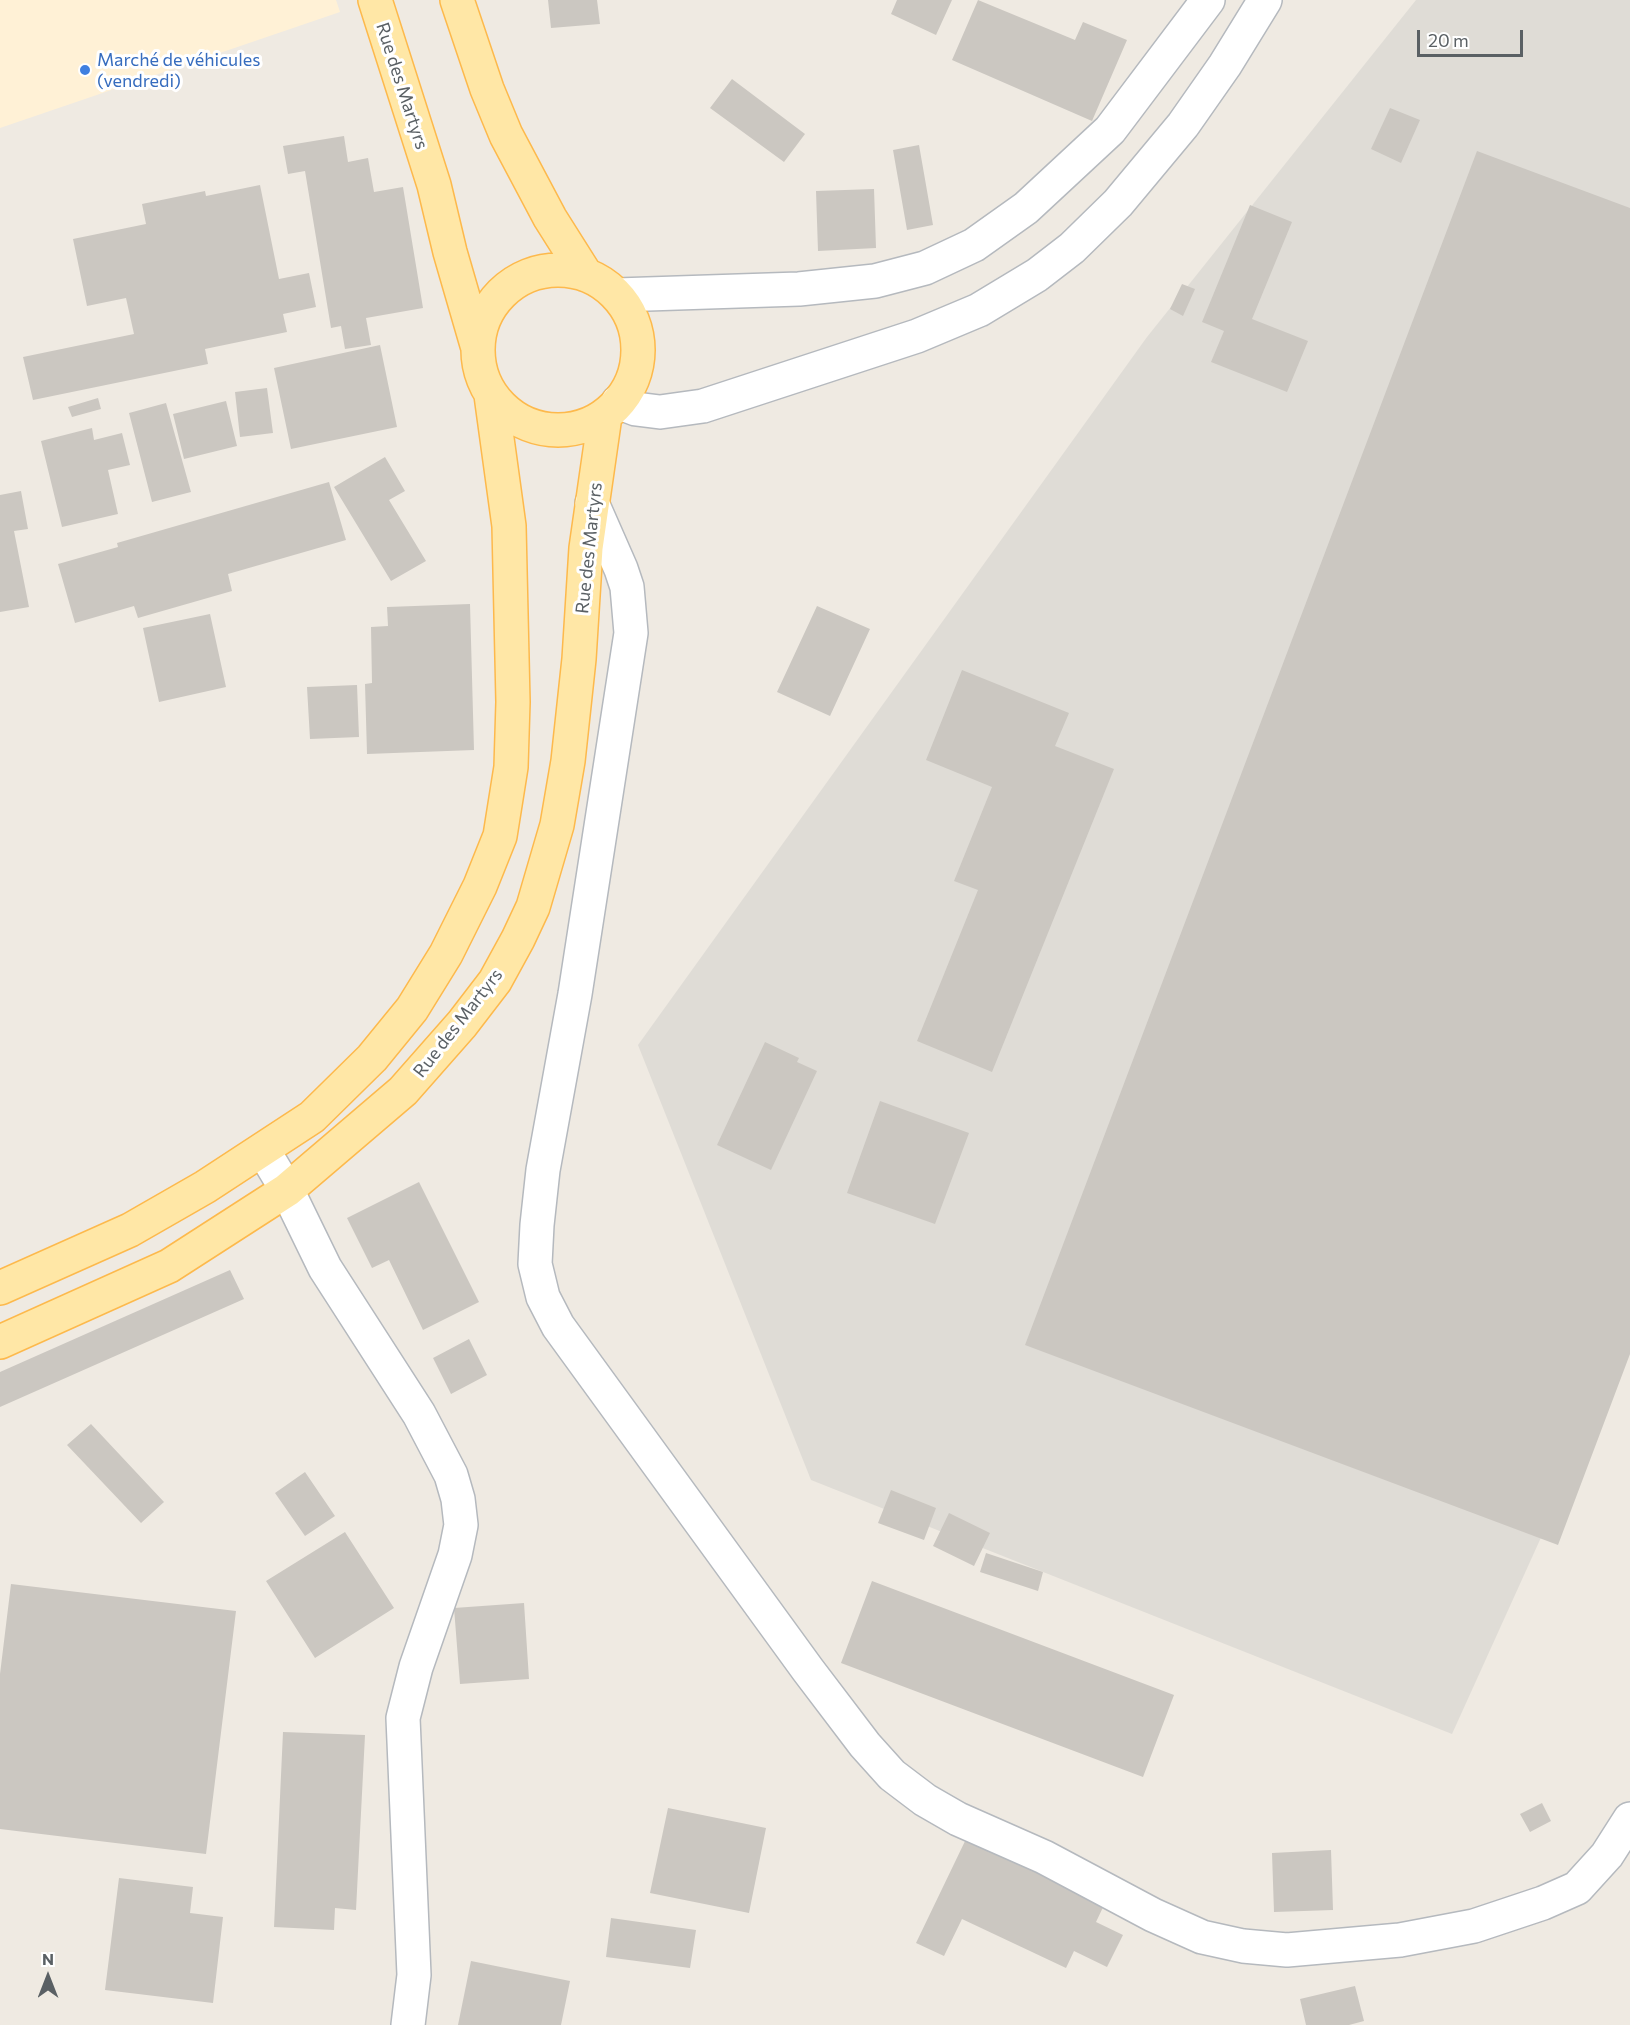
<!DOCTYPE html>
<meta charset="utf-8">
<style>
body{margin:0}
#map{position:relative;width:1630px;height:2025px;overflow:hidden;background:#efeae2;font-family:Commissioner,sans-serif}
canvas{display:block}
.north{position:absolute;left:18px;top:1947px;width:60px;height:60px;-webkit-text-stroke:4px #fff;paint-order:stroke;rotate:0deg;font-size:16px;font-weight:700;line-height:24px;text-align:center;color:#5a6064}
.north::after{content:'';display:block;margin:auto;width:21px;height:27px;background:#5a6064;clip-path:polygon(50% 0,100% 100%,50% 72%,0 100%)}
.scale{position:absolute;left:1417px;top:30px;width:106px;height:27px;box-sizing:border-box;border:3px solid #5a6064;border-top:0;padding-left:8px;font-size:18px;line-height:21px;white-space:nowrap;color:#5a6064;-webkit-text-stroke:4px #fff;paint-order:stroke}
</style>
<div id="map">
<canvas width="1630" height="2025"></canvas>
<div class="north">N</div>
<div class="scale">20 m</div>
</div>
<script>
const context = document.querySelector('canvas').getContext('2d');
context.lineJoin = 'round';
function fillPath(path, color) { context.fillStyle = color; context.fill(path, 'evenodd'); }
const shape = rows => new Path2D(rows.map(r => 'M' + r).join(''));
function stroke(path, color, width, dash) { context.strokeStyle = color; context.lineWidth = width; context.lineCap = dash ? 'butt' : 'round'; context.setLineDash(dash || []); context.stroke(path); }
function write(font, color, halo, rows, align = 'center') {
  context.font = font + ' Commissioner,sans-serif'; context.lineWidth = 6; context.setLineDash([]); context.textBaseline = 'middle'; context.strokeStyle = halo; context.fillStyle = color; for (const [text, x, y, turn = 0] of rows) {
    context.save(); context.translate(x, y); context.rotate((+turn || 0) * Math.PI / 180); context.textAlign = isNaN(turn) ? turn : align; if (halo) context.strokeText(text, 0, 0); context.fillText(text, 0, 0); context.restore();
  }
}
const commercial = shape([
 [0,0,336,0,340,12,0,128]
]);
const industrial = shape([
 [1416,0,1630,0,1630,1341,1452,1734,811,1480,638,1045,1147,337]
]);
const building = shape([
 [548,0,597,0,600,24,551,28],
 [897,0,952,0,936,35,891,14],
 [978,0,1075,40,1083,22,1127,40,1092,121,952,60],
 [732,79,805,134,784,162,710,108],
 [1390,108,1420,120,1401,163,1371,149],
 [344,136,348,162,368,158,374,192,403,187,423,308,366,318,371,345,345,349,341,326,331,328,305,171,288,174,283,146],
 [919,145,933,225,907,230,893,150],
 [1477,151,1630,208,1630,1354,1558,1545,1025,1345],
 [260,185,279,279,309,273,316,307,283,314,287,332,205,349,208,364,33,400,23,357,134,334,126,298,87,306,73,239,146,224,142,204,205,191,206,196],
 [874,189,876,248,818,251,816,191],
 [1250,205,1292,222,1252,319,1308,341,1287,392,1211,362,1224,331,1202,322],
 [1182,284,1195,289,1183,316,1170,309],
 [380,345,397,427,291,449,274,368],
 [267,388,273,433,240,437,235,392],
 [98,398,101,409,72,417,68,407],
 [226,401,237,446,184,459,173,414],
 [166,403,191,492,152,502,129,413],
 [92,428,94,440,122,433,130,465,108,470,118,514,62,527,41,441],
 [385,457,405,491,389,500,426,561,391,581,334,487],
 [329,482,346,540,228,574,232,591,138,618,134,606,75,623,58,564,118,547,117,543],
 [21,491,28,529,14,531,29,607,0,612,0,495],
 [470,604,474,750,367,754,365,684,372,683,371,627,388,626,387,607],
 [817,606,870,629,830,716,777,692],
 [210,614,226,687,159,702,143,628],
 [962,670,1069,713,1055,746,1114,769,992,1072,917,1041,978,890,954,881,992,787,926,760],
 [357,685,359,737,310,739,307,687],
 [765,1042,799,1058,797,1062,817,1071,771,1170,717,1145],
 [880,1101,969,1133,935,1224,847,1193],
 [419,1182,479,1302,423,1330,389,1260,372,1268,347,1218],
 [230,1270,244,1299,0,1407,0,1372],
 [469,1339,487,1375,451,1394,433,1358],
 [91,1424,164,1502,141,1523,67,1445],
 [305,1472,335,1516,305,1536,275,1493],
 [891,1490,936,1508,924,1540,878,1523],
 [949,1513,990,1533,974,1566,933,1546],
 [345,1532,394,1608,315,1658,266,1581],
 [986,1553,1043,1572,1038,1591,980,1572],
 [872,1581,1174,1695,1143,1777,841,1663],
 [11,1584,236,1611,206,1854,0,1829,0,1674],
 [524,1603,529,1679,460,1684,454,1608],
 [283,1732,365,1735,356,1910,335,1908,334,1930,274,1927],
 [1542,1803,1551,1821,1530,1832,1520,1814],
 [668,1808,766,1828,749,1913,650,1893],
 [967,1837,1106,1901,1096,1922,1123,1935,1107,1967,1074,1951,1066,1968,962,1919,944,1956,916,1943],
 [1331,1850,1333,1910,1274,1912,1272,1853],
 [119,1878,193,1887,190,1913,223,1917,213,2003,105,1990],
 [611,1918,696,1930,690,1968,606,1957],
 [471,1961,570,1981,561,2025,458,2025],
 [1355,1986,1364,2021,1349,2025,1306,2025,1300,1999]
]);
const minor = shape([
 [617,295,799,289,875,281,925,268,974,245,1026,208,1110,130,1208,0],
 [618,402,636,409,660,412,703,406,917,336,979,310,1037,275,1072,248,1118,203,1183,125,1225,65,1265,0],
 [592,503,621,569,627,587,631,633,575,994,543,1170,537,1225,535,1264,543,1297,558,1326,808,1670,865,1745,892,1775,925,1800,958,1819,1044,1857,1153,1915,1202,1937,1243,1946,1287,1950,1400,1940,1474,1926,1543,1903,1577,1888,1607,1855,1630,1819],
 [263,1150,287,1190,325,1268,419,1414,451,1475,458,1499,461,1525,455,1555,416,1667,403,1718,414,1975,408,2025]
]);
const major = shape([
 [375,0,434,185,450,252,477,345],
 [457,0,487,89,506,135,550,218,586,275],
 '478 350a80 80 0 1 1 160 0a80 80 0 1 1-160 0Z',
 [0,1288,130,1230,205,1187,312,1117,372,1058,412,1009,446,954,480,886,500,836,511,767,513,702,509,526,491,395],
 [0,1342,169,1266,287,1190,403,1091,462,1024,495,981,518,939,533,907,557,825,568,761,579,659,586,548,605,416]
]);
const markers = [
 [85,70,6,"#3f7fe0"]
];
const shopNames = [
 ["Marché de véhicules",97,60],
 ["(vendredi)",97,81]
];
const streetNames = [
 ["Rue des Martyrs",402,86,72],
 ["Rue des Martyrs",589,548,-84],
 ["Rue des Martyrs",458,1023,-52]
];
fillPath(commercial, '#fff1d6');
fillPath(industrial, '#dfdcd6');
fillPath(building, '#cbc7c1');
stroke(minor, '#b5b9be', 36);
stroke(major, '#fdb94c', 36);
stroke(minor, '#fff', 33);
stroke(major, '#ffe7a6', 33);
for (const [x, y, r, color] of markers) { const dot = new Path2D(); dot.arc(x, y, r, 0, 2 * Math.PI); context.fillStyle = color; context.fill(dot); stroke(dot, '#fff', 2); }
write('18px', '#366cbe', '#fff', shopNames, 'left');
write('18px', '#5a6064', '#fff', streetNames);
</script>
